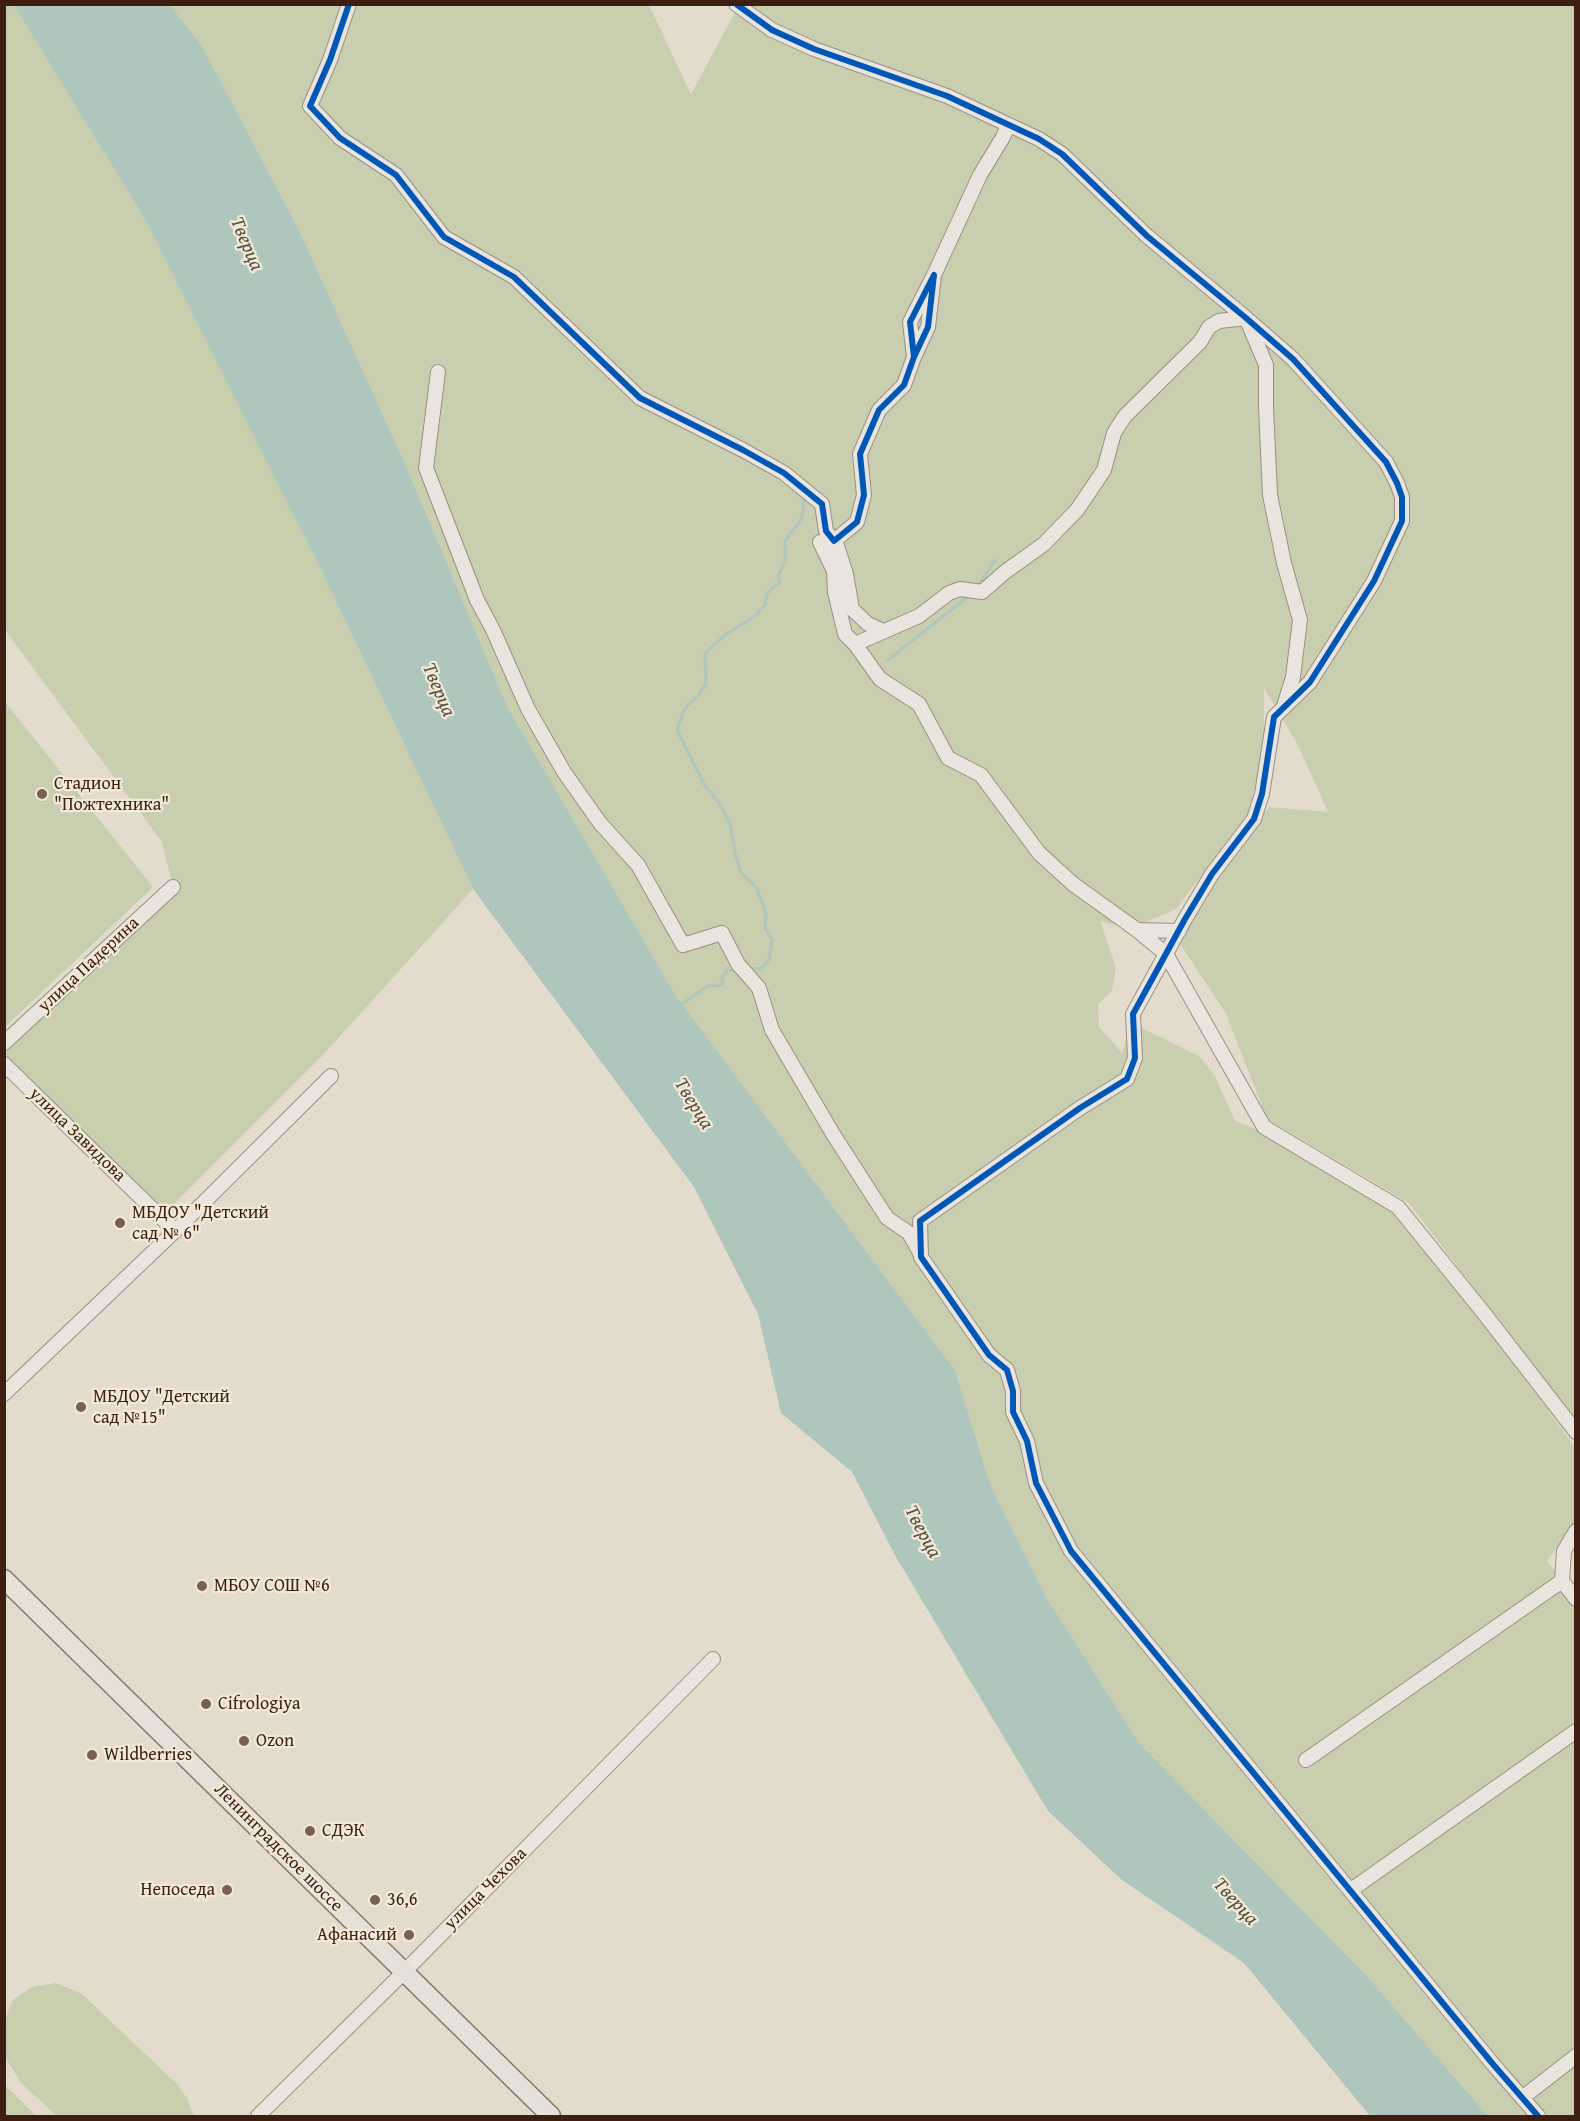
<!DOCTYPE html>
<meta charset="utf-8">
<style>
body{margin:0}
#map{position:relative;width:1580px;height:2121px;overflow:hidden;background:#e3dccd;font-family:"Gentium Book Plus",serif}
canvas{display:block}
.frame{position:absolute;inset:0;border:6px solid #3e1e10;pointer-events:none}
</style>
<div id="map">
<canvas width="1580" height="2121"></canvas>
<div class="frame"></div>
</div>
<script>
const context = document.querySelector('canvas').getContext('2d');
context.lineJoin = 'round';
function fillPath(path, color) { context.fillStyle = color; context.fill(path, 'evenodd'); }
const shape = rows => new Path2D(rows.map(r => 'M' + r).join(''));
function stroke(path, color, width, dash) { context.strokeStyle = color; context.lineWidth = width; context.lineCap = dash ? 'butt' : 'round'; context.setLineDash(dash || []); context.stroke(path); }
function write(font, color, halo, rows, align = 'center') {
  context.font = font + ' "Gentium Book Plus",serif'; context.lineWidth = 4.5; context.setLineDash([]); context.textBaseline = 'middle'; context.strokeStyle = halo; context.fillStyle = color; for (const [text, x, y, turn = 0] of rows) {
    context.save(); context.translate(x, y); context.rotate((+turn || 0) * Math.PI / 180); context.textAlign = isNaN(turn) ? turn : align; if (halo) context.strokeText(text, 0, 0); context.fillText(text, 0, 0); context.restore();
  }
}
const green = shape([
 [14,4,146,221,326,580,473,889,324,1054,161,1217,5,1064,5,1043,173,887,162,842,5,630,4,5],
 [170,5,649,5,691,94,739,5,1575,5,1575,1421,1409,1203,1267,1119,1226,1014,1177,939,1189,919,1269,807,1328,812,1298,745,1264,688,1264,752,1247,817,1176,909,1130,929,1100,921,1116,967,1112,991,1098,1004,1099,1027,1122,1053,1132,1023,1199,1056,1215,1076,1235,1121,1264,1132,1392,1211,1423,1250,1478,1315,1575,1447,1575,1525,1547,1561,1576,1600,1575,2116,1488,2116,1366,1975,1140,1744,1048,1600,990,1484,955,1370,676,996,507,706,406,466,300,232,202,46],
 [5,702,153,887,5,1027],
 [56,1983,82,1994,177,2084,187,2098,194,2116,57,2116,21,2083,5,2057,5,2019,13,2000,32,1987],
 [5,2085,36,2116,5,2116]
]);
const water = shape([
 [14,5,170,5,202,46,300,232,406,466,507,706,676,996,955,1370,990,1484,1048,1600,1140,1744,1366,1975,1488,2116,1370,2116,1244,1963,1122,1880,1048,1811,896,1557,852,1472,781,1413,758,1314,694,1187,473,889,326,580,146,221]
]);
const stream = shape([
 [978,586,995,560],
 [888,660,970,595],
 [750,969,761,968,769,960,772,940,765,928,766,913,756,887,741,873,735,853,730,823,719,803,704,784,677,730,685,708,697,697,706,684,705,656,708,650,728,633,755,616,765,605,767,595,773,587,780,583,778,576,785,561,785,541,802,518,804,501],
 [679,1006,708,986,717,986,723,983,722,977,728,970,737,971]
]);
const minor = shape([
 [349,4,330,60,310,106,340,138,396,175,444,237,514,277,640,398,743,450,784,473,822,504,826,531,834,541,857,522,864,495,860,454,879,410,904,385,914,357,910,322,934,275,928,327,914,357],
 [736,4,772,30,814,49,947,96,1039,139,1062,154,1147,236,1246,318,1293,359,1386,462,1397,483,1402,497,1402,521,1374,581,1310,682,1274,717,1262,794,1254,819,1212,874,1185,919,1133,1014,1135,1058,1127,1079,1080,1108,920,1221,921,1257,989,1355,1007,1370,1013,1391,1013,1412,1027,1441,1036,1483,1071,1551,1492,2063,1538,2116],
 [934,275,980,175,1003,137,1008,126],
 [438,372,426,468,477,600,493,630,528,709,564,772,600,823,638,865,683,945,722,933,738,964,759,988,772,1030,833,1134,887,1218,909,1233,920,1253],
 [883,631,868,624,852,609,846,574,836,543,834,541,820,542,834,571,835,592,845,634,855,644,919,616,949,593,960,589,982,592,1005,572,1044,544,1077,510,1104,470,1114,433,1125,416,1200,342,1209,327,1219,321,1246,318,1266,365,1266,408,1270,495,1284,563,1300,620,1293,677,1285,703],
 [855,644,880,679,919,704,948,758,981,775,1039,853,1073,884,1137,930,1166,954,1264,1127,1398,1207,1483,1312,1576,1432],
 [1137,930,1179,931],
 [4,1043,173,887],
 [4,1064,175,1231],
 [4,1394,175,1231,331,1076],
 [1562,1581,1576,1599],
 [1306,1760,1562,1581,1564,1551,1576,1531],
 [1351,1890,1576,1731],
 [1522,2098,1576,2056],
 [258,2116,404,1972,713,1659]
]);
const major = shape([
 [4,1579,551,2116]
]);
const cycleway = shape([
 [349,4,330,60,310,106,340,138,396,175,444,237,514,277,640,398,743,450,784,473,822,504,826,531,834,541,857,522,864,495,860,454,879,410,904,385,914,357,910,322,934,275,928,327,914,357],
 [736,4,772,30,814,49,947,96,1039,139,1062,154,1147,236,1246,318,1293,359,1386,462,1397,483,1402,497,1402,521,1374,581,1310,682,1274,717,1262,794,1254,819,1212,874,1185,919,1133,1014,1135,1058,1127,1079,1080,1108,920,1221,921,1257,989,1355,1007,1370,1013,1391,1013,1412,1027,1441,1036,1483,1071,1551,1492,2063,1538,2116]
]);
const markers = [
 [42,794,6,"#786052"],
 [120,1223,6,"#786052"],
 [81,1407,6,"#786052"],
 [202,1586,6,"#786052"],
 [206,1704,6,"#786052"],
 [244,1741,6,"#786052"],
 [92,1755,6,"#786052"],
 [310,1831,6,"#786052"],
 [227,1890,6,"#786052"],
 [375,1900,6,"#786052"],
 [409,1935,6,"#786052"]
];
const poiNames = [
 ["Стадион",54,784],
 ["\"Пожтехника\"",54,805],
 ["МБДОУ \"Детский",132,1213],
 ["сад № 6\"",132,1234],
 ["МБДОУ \"Детский",93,1397],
 ["сад №15\"",93,1418],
 ["МБОУ СОШ №6",214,1586],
 ["Cifrologiya",218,1704],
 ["Ozon",256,1741],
 ["Wildberries",104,1755],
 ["СДЭК",322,1831],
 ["Непоседа",215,1890,"right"],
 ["36,6",387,1900],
 ["Афанасий",397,1935,"right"]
];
const streetNames = [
 ["улица Падерина",89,965,-43],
 ["улица Завидова",77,1135,44],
 ["Ленинградское шоссе",278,1848,45],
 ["улица Чехова",486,1889,-45]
];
const waterNames = [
 ["Тверца",246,244,67],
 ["Тверца",438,690,67],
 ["Тверца",693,1104,58],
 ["Тверца",922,1532,62],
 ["Тверца",1235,1902,48]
];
fillPath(green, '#c9ceaf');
fillPath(water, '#aec6bc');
stroke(stream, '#aec6bc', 3);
stroke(minor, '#989086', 16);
stroke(major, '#80776d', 21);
stroke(minor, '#e9e5de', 14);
stroke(major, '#e5e1d9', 18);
stroke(cycleway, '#0057b8', 6);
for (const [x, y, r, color] of markers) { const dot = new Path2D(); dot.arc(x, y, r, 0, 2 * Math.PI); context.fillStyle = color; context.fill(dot); stroke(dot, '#f2ead9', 2); }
write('18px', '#3e1e10', '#f2ead9', poiNames, 'left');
write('18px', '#3e1e10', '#f2ead9', streetNames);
write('italic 20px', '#594e42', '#f2ead9', waterNames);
</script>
